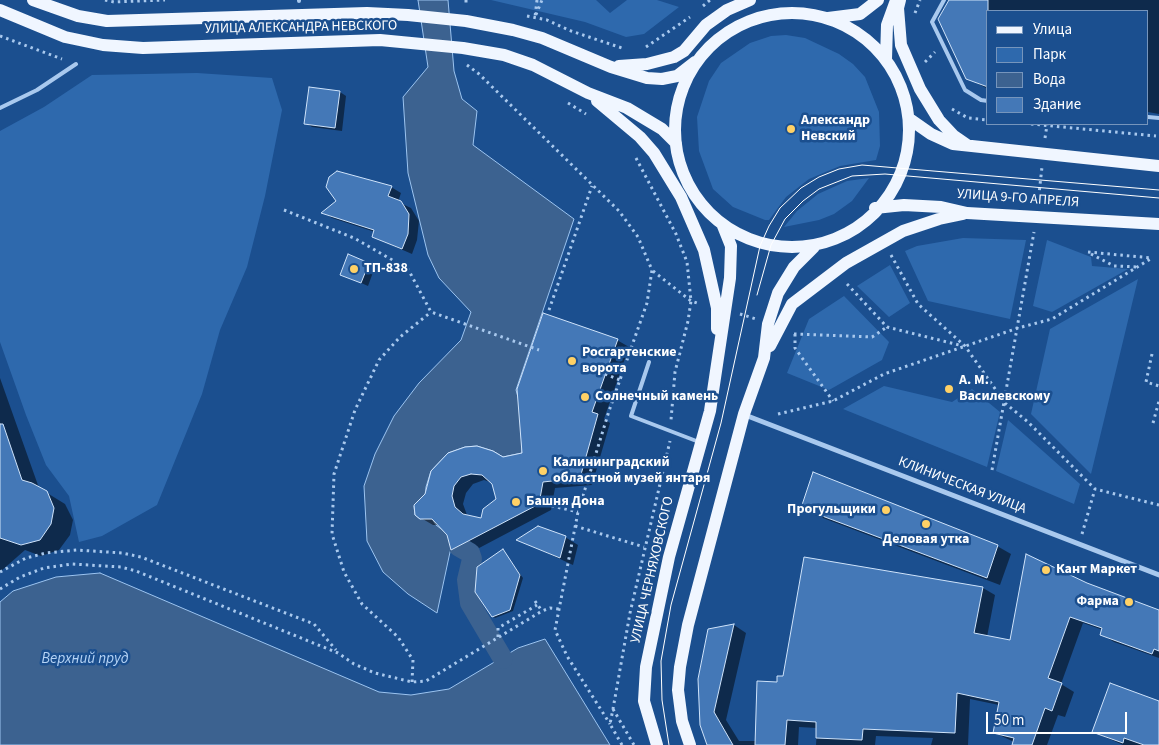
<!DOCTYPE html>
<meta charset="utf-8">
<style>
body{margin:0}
#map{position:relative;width:1159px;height:745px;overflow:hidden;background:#1b4f8f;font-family:"Source Sans 3",sans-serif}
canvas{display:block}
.legend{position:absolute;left:986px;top:10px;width:162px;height:115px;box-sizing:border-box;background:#1b4f8f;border:1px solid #7695bc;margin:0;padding:6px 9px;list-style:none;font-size:15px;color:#fff}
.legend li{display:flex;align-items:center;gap:10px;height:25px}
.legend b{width:25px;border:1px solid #7695bc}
.scale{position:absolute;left:986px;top:712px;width:141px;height:22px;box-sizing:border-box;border:2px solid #fff;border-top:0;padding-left:6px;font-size:15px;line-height:18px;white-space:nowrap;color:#fff;-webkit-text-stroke:4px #1b4f8f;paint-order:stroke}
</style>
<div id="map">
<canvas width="1159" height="745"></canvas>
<ul class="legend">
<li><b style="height:6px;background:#f0f6ff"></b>Улица</li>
<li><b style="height:14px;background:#2e69ad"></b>Парк</li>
<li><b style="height:14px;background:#3c6290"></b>Вода</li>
<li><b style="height:14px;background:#4478b7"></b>Здание</li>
</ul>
<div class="scale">50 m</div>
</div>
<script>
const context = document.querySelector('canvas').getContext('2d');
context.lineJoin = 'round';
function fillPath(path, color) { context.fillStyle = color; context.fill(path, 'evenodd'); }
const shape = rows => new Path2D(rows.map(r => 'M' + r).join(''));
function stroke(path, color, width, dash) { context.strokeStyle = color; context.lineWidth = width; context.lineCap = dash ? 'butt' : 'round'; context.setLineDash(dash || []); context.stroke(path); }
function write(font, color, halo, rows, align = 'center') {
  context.font = font + ' "Source Sans 3",sans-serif'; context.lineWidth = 5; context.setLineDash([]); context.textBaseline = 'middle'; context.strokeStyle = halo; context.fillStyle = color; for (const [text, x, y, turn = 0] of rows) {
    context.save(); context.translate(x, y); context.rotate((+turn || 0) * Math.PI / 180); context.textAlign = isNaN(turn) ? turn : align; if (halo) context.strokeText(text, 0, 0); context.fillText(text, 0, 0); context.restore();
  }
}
const green = shape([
 [491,0,596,0,610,13,627,0,657,0,679,7,644,34,626,37,585,22],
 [786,35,805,38,839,54,853,64,865,77,879,112,880,146,876,160,840,166,809,179,786,197,769,220,765,220,733,207,713,189,699,151,697,117,709,81,721,63,750,43,771,36],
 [197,73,272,78,282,110,265,196,247,267,220,330,202,394,157,505,102,536,79,542,69,496,46,465,26,415,0,342,0,131,44,107,92,75],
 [869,178,852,201,834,214,819,220,784,227,797,211,818,194,847,181],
 [963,238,1026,240,1010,319,928,301,905,251,917,246],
 [1047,240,1091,257,1092,266,1128,269,1052,312,1033,306],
 [890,265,910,303,889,317,857,286],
 [1138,279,1091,474,1031,414,1050,329],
 [844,296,889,342,882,360,829,390,787,373,809,319],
 [884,386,952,402,972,389,1000,412,987,467,843,409],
 [1008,420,1080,484,1074,504,996,471]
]);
const water = shape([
 [418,0,448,0,454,71,462,99,477,111,473,145,574,219,516,390,520,404,522,453,503,457,493,451,477,446,465,447,448,453,431,471,426,487,425,500,414,506,415,515,420,519,430,516,436,525,453,538,437,613,408,594,383,572,367,541,364,486,375,454,394,416,419,383,461,340,471,312,439,278,428,255,408,173,403,97,428,67,418,0],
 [100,573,379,692,411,695,449,689,518,648,545,639,610,745,0,745,0,602,13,591,56,577,100,573]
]);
const shadow = shape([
 [950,0,1159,0,1159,114,1148,112,1148,11,988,11,988,89,967,78],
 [340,92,346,96,342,131,312,127,306,123],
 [391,187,401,193,398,202,411,208,419,221,417,240,412,254,373,237,375,232,332,218,323,212],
 [348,256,375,267,368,286,341,274],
 [617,340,629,347,604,419,610,423,592,485,555,488,551,510,464,556,452,549,448,535,440,525,433,525,421,518,432,472,524,454],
 [484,480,493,483,497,499,482,519,467,515,463,504,466,493,473,484],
 [0,378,39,488,65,504,73,520,70,535,59,550,41,556,25,550,0,572],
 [802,507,997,546,1011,554,1000,585,815,515],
 [565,537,578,545,573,565,519,540],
 [503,551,523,578,513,611,495,618,492,616],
 [1086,584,1159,611,1159,658,1114,642,1101,634,1103,630,1083,623,1061,684,1074,692,1065,717,1058,715,1047,745,1013,745,1014,742,995,733,999,705,970,699,968,745,931,745,933,738,876,736,875,745,816,745,817,728,799,727,798,745,708,745,709,630,734,625,746,633,726,720,739,741,756,741,778,684,784,677,983,588,995,595,987,637,1011,642],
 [1159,702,1159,745,1123,745,1094,732]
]);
const canal = shape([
 [458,546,470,553,472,559,467,580,470,603,503,659]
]);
const building = shape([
 [949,0,988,0,988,87,966,79,938,19,949,0],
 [309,87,340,91,335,128,304,124,309,87],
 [337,171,392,186,388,196,401,201,409,214,408,234,402,249,372,237,374,230,321,213,336,201,326,187,329,177,337,171],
 [348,254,369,263,361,283,340,275,348,254],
 [543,313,618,339,592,412,598,414,580,478,543,482,539,504,451,550,447,535,432,519,420,519,415,515,414,505,425,494,431,471,448,453,465,447,477,446,493,451,503,457,522,453,517,389,543,313],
 [471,474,482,475,492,484,496,499,483,509,481,518,463,514,455,507,452,496,454,486,461,477,471,474],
 [0,424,3,424,22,480,32,483,47,491,54,508,51,524,40,540,21,545,0,538,0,424],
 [813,472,998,545,987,578,801,508,813,472],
 [538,526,566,536,560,558,516,540,538,526],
 [503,549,520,575,510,610,492,617,475,592,477,567,503,549],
 [1026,554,1087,583,1159,610,1159,651,1154,649,1152,654,1100,635,1102,628,1070,617,1048,678,1062,683,1052,711,1045,708,1032,745,1012,745,1014,738,993,733,999,702,957,693,955,733,863,729,862,740,816,738,816,722,787,720,785,745,755,745,757,681,777,682,777,676,783,676,804,557,983,587,974,633,1010,640,1026,554],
 [734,624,714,712,733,745,707,745,700,725,698,679,708,629,734,624],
 [1110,683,1159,701,1159,745,1144,745,1124,738,1123,743,1092,732,1110,683]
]);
const path = shape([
 [105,0,114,2,165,0],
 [466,0,466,5],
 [537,0,535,17,542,0],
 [703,6,710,0],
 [915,13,920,0],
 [527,16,547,20,571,31,625,49],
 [0,36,62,59],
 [646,47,690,17],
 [925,62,935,52],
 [467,65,479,74,619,211,638,237,652,270,647,303,609,411,578,512,555,630,567,656,610,724],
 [568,103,586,114],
 [952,109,968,118,988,120],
 [1031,124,1156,136],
 [1045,138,1047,125],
 [636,158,676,234,687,262,691,301,688,321,675,372,671,420],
 [1038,203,1042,167],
 [284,210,354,238,408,269,431,312,539,350],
 [1088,252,1152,258],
 [1091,254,1114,266,1139,267],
 [891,255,918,304,965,346,1005,403,1028,422,1095,489,1159,505],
 [653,271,691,301,700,304],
 [847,284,887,327,963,346],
 [549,310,592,186],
 [740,314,756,319],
 [794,334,872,337,887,327],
 [795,334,795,348,833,401],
 [1152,354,1146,382,1159,386],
 [605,374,620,380],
 [778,414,833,401,884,374,1018,328,1052,319,1152,258],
 [1153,423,1159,401],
 [992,470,1034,232],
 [539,503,578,512],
 [575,526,644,547],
 [1082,534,1095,489],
 [0,572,26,558,46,553,77,550,122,553,141,557,314,624,336,650],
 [0,589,20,577,44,568,72,564,121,567,136,571,338,653,354,664,375,673,412,682,426,681,542,611,550,608,559,609],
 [535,601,542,611],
 [498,637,498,628,537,605],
 [412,682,413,660,398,637,362,604,344,572,332,534,334,474,355,410,379,360,400,337,431,312],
 [613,709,634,745],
 [622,745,610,724,613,709,630,613,670,441]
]);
const lane = shape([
 [299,0,299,1],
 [944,0,932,22,965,90,981,100,988,101],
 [0,108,37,90,76,64],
 [1148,117,1159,118],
 [649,362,631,416,699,442]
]);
const street = shape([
 [745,415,1159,575]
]);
const primary = shape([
 [33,0,78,16,107,21,367,13,408,15,466,21,513,30,542,38,611,67,647,78,662,79,677,76,695,62],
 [900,0,898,8,901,45,920,89,939,120,954,136,967,145],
 [0,10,65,37,103,45,143,48,380,40,463,48,504,55,533,65,588,93,627,108,662,129,676,143],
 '675 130a117 117 0 1 1 234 0a117 117 0 1 1-234 0Z',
 [828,18,860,14,878,0],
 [886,59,887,25,895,3],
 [619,66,647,64,674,57,684,51,706,25,727,10,750,0],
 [597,101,640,137,654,153,681,197,704,250,717,308,717,329],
 [911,120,931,134,953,144,1159,166],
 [875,208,904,205,941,207,967,213,1159,224],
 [770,346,792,304,846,263,903,231,939,219,963,214],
 [657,745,644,701,646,667,669,557,710,411,730,278,731,246,723,226],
 [690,745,682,721,678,690,680,667,688,625,744,414,764,358,768,324,778,293,794,267,814,247]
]);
const tram = shape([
 [757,295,771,245,785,219,803,201,819,189,852,176,885,174,1159,198],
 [669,745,662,700,661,661,671,605,721,423,760,246,769,226,780,208,801,188,819,177,839,169,862,165,1159,190]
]);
const markers = [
 [791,129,5,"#ffd166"],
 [354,269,5,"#ffd166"],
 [572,361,5,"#ffd166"],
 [949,389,5,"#ffd166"],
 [585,397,5,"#ffd166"],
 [543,471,5,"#ffd166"],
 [516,502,5,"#ffd166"],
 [886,510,5,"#ffd166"],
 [926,524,5,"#ffd166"],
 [1046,570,5,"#ffd166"],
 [1129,602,5,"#ffd166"]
];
const streetNames = [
 ["УЛИЦА АЛЕКСАНДРА НЕВСКОГО",301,28,-1],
 ["УЛИЦА 9-ГО АПРЕЛЯ",1018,199,4],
 ["КЛИНИЧЕСКАЯ УЛИЦА",962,486,21],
 ["УЛИЦА ЧЕРНЯХОВСКОГО",653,570,-77]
];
const poiNames = [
 ["Александр",801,121],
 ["Невский",801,137],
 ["ТП-838",364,269],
 ["Росгартенские",582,353],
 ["ворота",582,369],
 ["А. М.",959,381],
 ["Василевскому",959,397],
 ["Солнечный камень",595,397],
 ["Калининградский",553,463],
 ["областной музей янтаря",553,479],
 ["Башня Дона",526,502],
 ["Прогульщики",876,510,"right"],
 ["Деловая утка",926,540,"center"],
 ["Кант Маркет",1056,570],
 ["Фарма",1119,602,"right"]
];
const waterNames = [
 ["Верхний пруд",85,660]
];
fillPath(green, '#2e69ad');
fillPath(water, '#3c6290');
stroke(water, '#9cc4f0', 1);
fillPath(shadow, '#0007');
stroke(canal, '#3c6290', 20);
fillPath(building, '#4478b7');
stroke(building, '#cfe3fa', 1);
stroke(path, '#a9c9ee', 3, [2.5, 4]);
stroke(lane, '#a9c9ee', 4);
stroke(street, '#a9c9ee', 5);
stroke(primary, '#f0f6ff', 12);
stroke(tram, '#fff', 1);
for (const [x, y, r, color] of markers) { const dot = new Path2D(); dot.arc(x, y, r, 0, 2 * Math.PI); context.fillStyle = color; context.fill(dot); stroke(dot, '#1b4f8f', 2); }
write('14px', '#fff', '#1b4f8f', streetNames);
write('bold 14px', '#fff', '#1b4f8f', poiNames, 'left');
write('italic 15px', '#b5d3f5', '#1b4f8f', waterNames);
</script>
